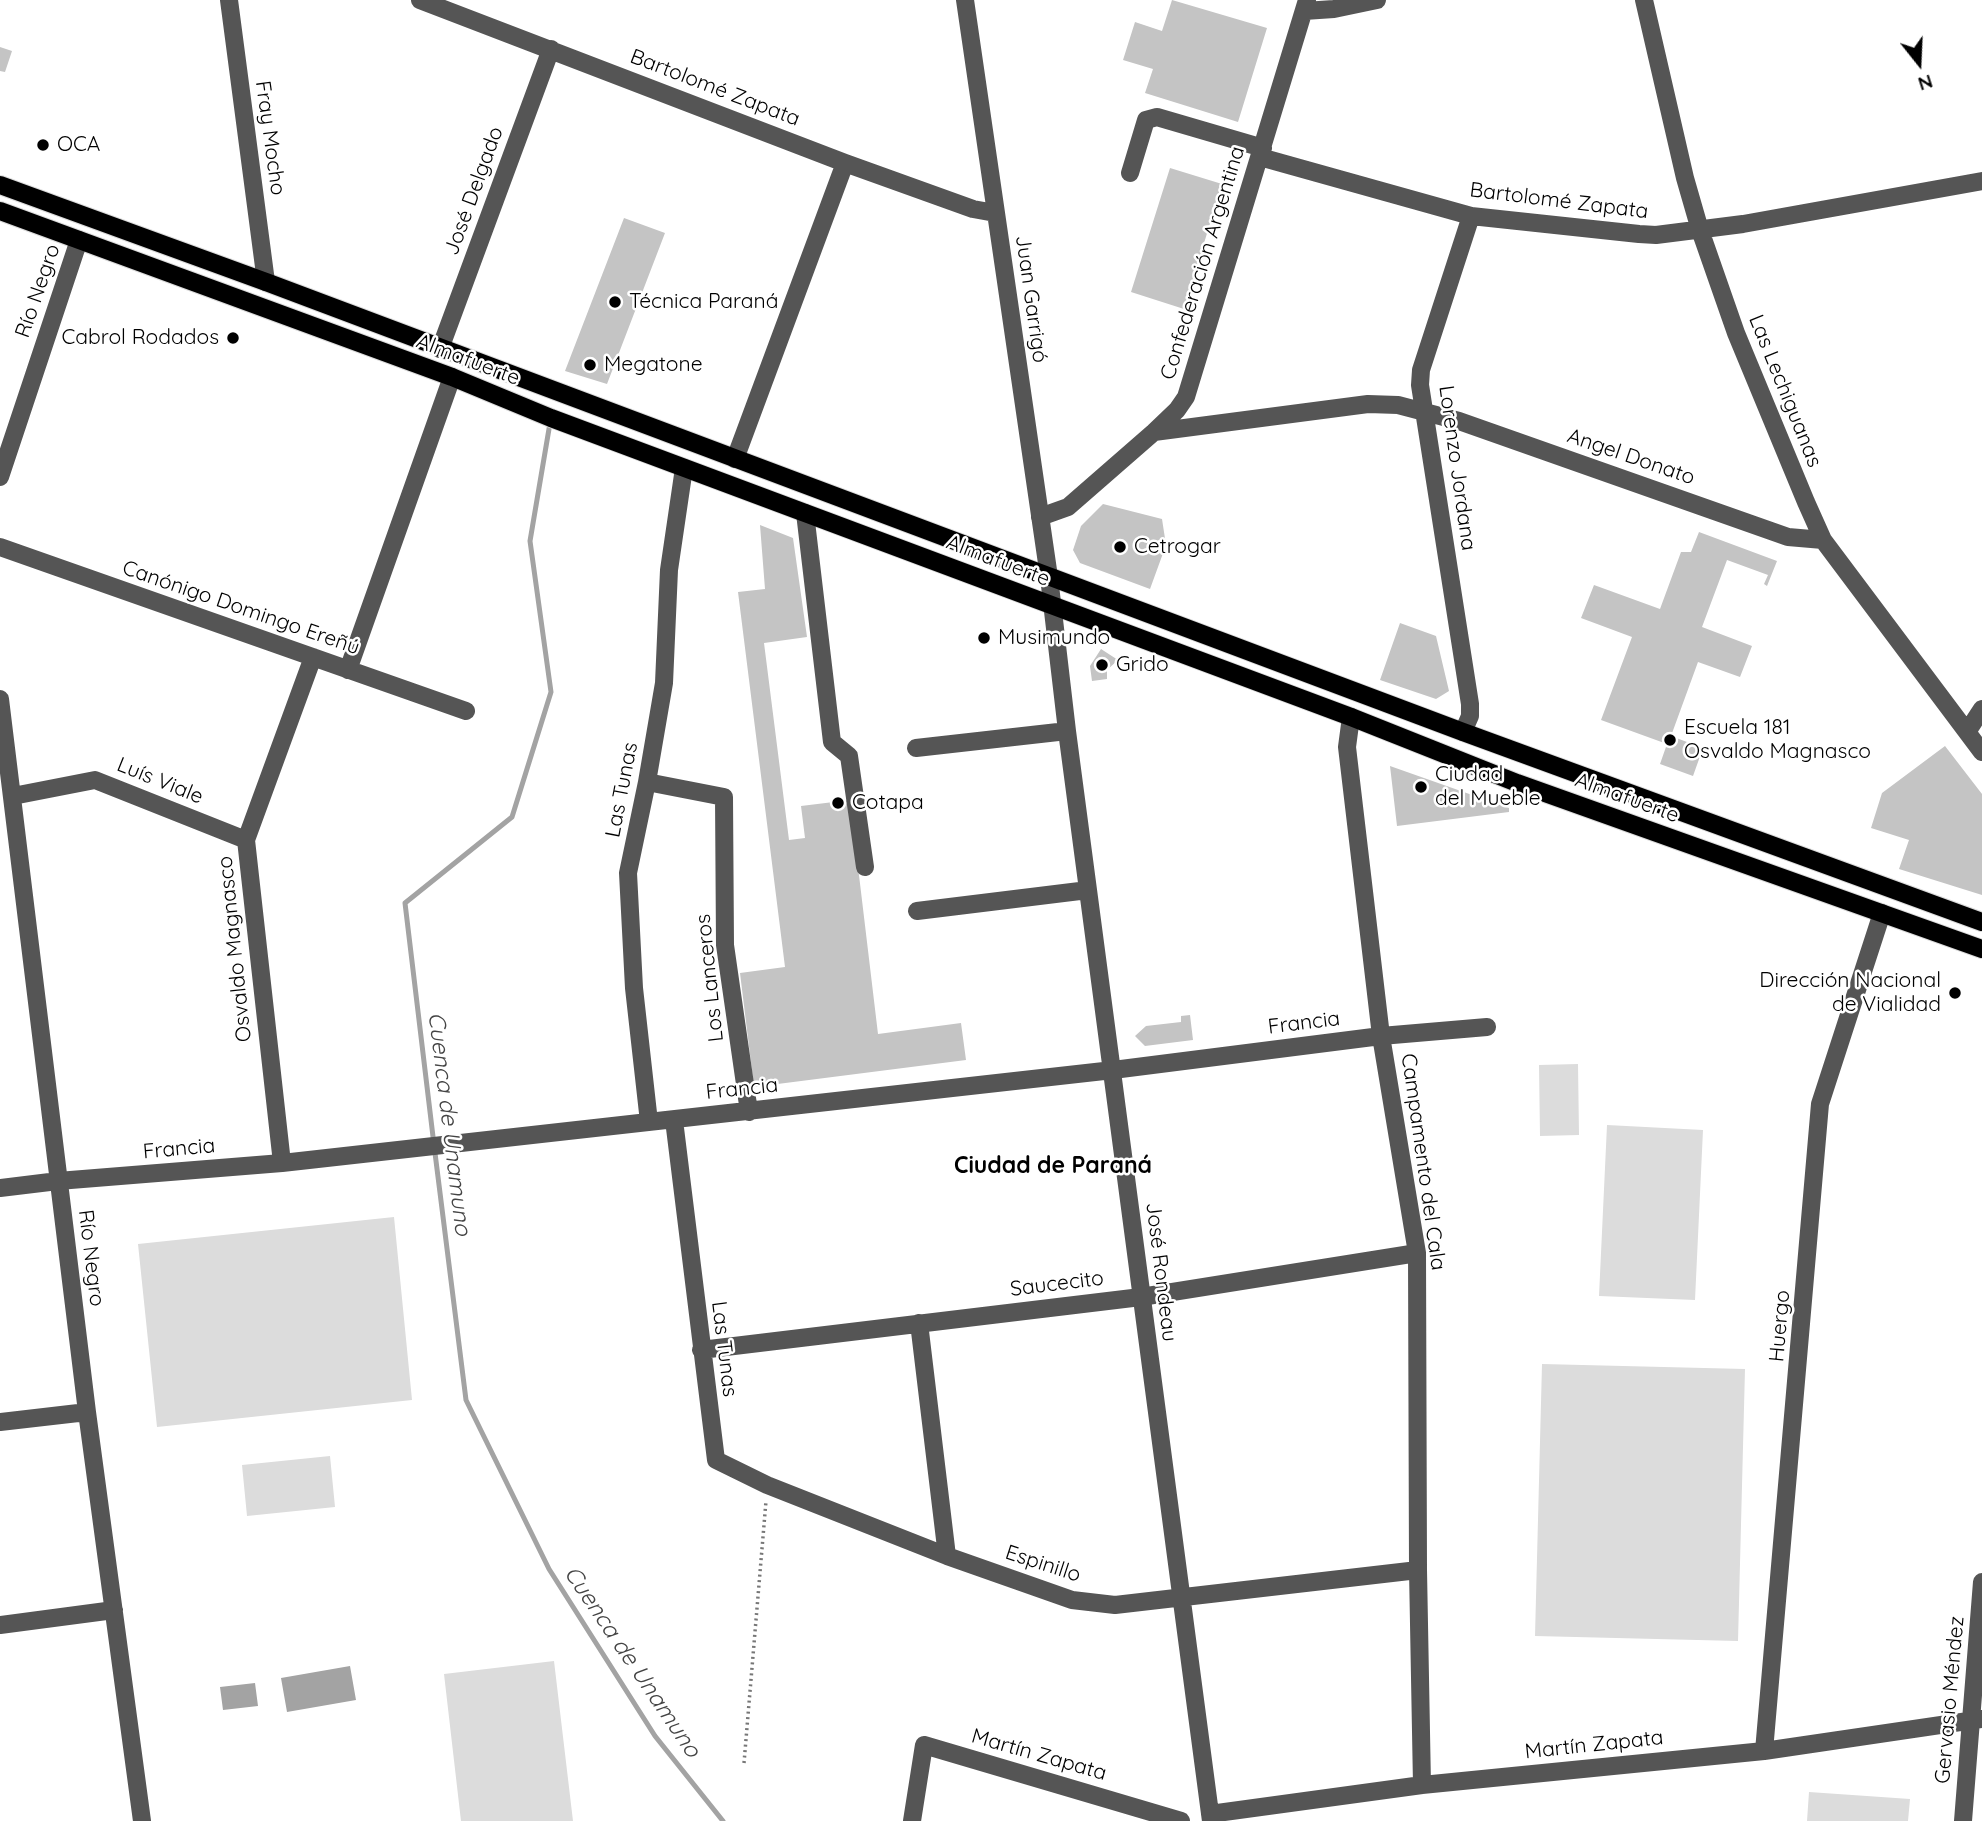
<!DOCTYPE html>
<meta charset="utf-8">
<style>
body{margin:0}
#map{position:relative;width:1982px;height:1821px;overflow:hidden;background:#fff;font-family:Quicksand,sans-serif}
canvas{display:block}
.north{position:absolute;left:1884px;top:28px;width:70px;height:70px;-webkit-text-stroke:5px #fff;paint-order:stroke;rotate:162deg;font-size:19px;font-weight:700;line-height:28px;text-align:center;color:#000}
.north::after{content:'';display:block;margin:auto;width:24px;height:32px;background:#000;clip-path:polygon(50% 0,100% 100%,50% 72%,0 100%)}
</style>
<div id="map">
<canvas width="1982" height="1821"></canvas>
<div class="north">N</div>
</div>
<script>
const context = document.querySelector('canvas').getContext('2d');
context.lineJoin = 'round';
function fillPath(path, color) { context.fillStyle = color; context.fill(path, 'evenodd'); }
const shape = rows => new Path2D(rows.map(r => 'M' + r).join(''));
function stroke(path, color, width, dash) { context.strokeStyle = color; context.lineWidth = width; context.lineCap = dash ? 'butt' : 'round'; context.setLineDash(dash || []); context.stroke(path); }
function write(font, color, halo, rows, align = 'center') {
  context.font = font + ' Quicksand,sans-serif'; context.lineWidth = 5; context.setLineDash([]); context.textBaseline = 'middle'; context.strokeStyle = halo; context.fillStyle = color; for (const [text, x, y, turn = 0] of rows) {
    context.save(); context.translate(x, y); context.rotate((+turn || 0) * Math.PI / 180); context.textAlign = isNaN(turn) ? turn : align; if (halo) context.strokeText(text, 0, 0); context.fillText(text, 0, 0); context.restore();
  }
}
const green = shape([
 [1578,1064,1579,1135,1540,1136,1539,1065],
 [1607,1125,1703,1130,1695,1300,1599,1296],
 [394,1217,412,1400,157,1427,138,1244],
 [1542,1364,1745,1369,1738,1641,1535,1636],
 [330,1456,335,1507,247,1516,242,1465],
 [554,1661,573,1821,461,1821,444,1674],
 [1809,1792,1910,1799,1908,1821,1807,1821]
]);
const water = shape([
 [350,1666,356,1700,287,1712,281,1678],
 [255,1683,258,1706,223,1710,220,1687]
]);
const stream = shape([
 [550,423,530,541,551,692,512,817,405,903,434,1145,466,1400,549,1569,655,1736,723,1821]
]);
const building = shape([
 [1172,0,1267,28,1238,122,1145,93,1153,69,1123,60,1135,22,1162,31],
 [0,47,12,51,5,72,0,71],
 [1170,168,1222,184,1184,309,1131,292],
 [624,218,665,233,607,384,565,371],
 [1103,504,1162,519,1166,545,1150,589,1080,563,1073,550,1081,526],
 [760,525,793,538,807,637,764,643,789,840,805,838,801,806,850,800,878,1034,961,1023,966,1060,754,1087,740,973,785,967,738,592,765,589],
 [1699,532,1777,561,1767,586,1764,584,1768,575,1727,560,1702,627,1752,646,1740,677,1698,662,1671,736,1703,748,1693,776,1660,764,1667,744,1601,720,1632,637,1581,618,1594,585,1660,609,1681,552,1691,552],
 [1400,623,1436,636,1449,691,1436,699,1380,680],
 [1101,649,1118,660,1107,670,1107,679,1092,681,1090,666],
 [1945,746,1982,794,1982,895,1899,869,1909,840,1871,828,1882,793],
 [1390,766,1509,808,1509,812,1397,826],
 [1190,1015,1193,1040,1145,1046,1135,1036,1146,1026,1181,1022,1181,1016]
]);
const path = shape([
 [744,1763,766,1501]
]);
const minor = shape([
 [229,0,266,282],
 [420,0,845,163,973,209,995,213],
 [965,0,1049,577,1067,731,1211,1821],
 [1644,0,1685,178,1700,230,1736,333,1806,502,1823,540,1982,752],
 [1304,11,1334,9,1377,0],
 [1260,157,1471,216,1639,234,1656,235,1743,224,1982,181],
 [1130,173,1146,120,1157,117,1263,148],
 [440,349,551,49],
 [1154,432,1368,404,1398,405,1459,421,1788,537,1823,540],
 [735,459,845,163],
 [0,477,79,240],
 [805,513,832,742,849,756,865,867],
 [1040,517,1068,507,1154,432,1177,410,1186,397,1307,0],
 [0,547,466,711],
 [348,670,452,377],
 [0,699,87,1412,142,1821],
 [1351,717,1347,747,1381,1036,1417,1253,1418,1570,1422,1785],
 [1463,732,1470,716,1470,704,1420,385,1421,370,1471,216],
 [1967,732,1982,709],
 [916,748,1067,731],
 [647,782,724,797,725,945,749,1112],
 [13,796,95,780,246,840],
 [917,911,1088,890],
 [674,1120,716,1460,767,1485,947,1556,1072,1600,1115,1605,1418,1570],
 [649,1122,634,988,628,873,647,782,664,683,669,570,684,468],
 [282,1163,246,840,313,657],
 [0,1188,58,1181,282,1163,1113,1070,1381,1036,1487,1027],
 [919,1323,947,1556],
 [701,1350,1141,1297,1417,1253],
 [0,1422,87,1412],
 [0,1625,114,1610],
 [1764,1751,1820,1104,1882,913],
 [1210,1814,1422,1785,1764,1751,1982,1719],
 [912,1821,924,1745,1181,1821],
 [1963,1821,1982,1582]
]);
const major = shape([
 [0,185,266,282,1463,732,1982,922],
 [0,211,452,377,551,418,1351,717,1517,783,1982,949]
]);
const markers = [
 [43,145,7,"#000"],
 [615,302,7,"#000"],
 [233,338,7,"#000"],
 [590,365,7,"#000"],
 [1120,547,7,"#000"],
 [984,638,7,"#000"],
 [1102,665,7,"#000"],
 [1670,740,7,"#000"],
 [1421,787,7,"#000"],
 [838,803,7,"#000"],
 [1955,993,7,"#000"]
];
const streetNames = [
 ["Bartolomé Zapata",715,88,21],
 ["Fray Mocho",270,138,82],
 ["José Delgado",474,191,-70],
 ["Bartolomé Zapata",1559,201,7],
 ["Confederación Argentina",1203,263,-73],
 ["Río Negro",38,291,-71],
 ["Juan Garrigó",1031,299,82],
 ["Almafuerte",468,360,21],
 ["Las Lechiguanas",1785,391,68],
 ["Angel Donato",1631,457,19],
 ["Lorenzo Jordana",1457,468,82],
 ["Almafuerte",998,561,21],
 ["Canónigo Domingo Ereñú",241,608,19],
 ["Luís Viale",160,781,22],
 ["Las Tunas",622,790,-79],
 ["Almafuerte",1627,798,20],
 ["Osvaldo Magnasco",235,949,-96],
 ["Los Lanceros",710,978,-96],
 ["Francia",1304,1023,-7],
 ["Francia",742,1089,-6],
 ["Francia",179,1149,-5],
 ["Campamento del Cala",1423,1162,82],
 ["Río Negro",91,1258,83],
 ["José Rondeau",1161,1272,83],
 ["Saucecito",1057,1284,-7],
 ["Huergo",1780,1326,-85],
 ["Las Tunas",724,1349,83],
 ["Espinillo",1043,1564,18],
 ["Gervasio Méndez",1950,1700,-85],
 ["Martín Zapata",1594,1745,-6],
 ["Martín Zapata",1039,1755,16]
];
const poiNames = [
 ["OCA",57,145],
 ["Técnica Paraná",629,302],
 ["Cabrol Rodados",219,338,"right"],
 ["Megatone",604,365],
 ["Cetrogar",1134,547],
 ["Musimundo",998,638],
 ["Grido",1116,665],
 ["Escuela 181",1684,728],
 ["Osvaldo Magnasco",1684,752],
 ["Ciudad",1435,775],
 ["del Mueble",1435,799],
 ["Cotapa",852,803],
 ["Dirección Nacional",1941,981,"right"],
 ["de Vialidad",1941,1005,"right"]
];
const waterNames = [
 ["Cuenca de Unamuno",449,1124,83],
 ["Cuenca de Unamuno",632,1662,56]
];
const neighbourhoodNames = [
 ["Ciudad de Paraná",1053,1166]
];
fillPath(green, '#dcdcdc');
fillPath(water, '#a3a3a3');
stroke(stream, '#a3a3a3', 5);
fillPath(building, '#c4c4c4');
stroke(major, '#dbdbdb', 20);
stroke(path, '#777', 3.5, [2, 3.5]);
stroke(minor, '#555', 18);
stroke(major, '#000', 18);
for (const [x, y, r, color] of markers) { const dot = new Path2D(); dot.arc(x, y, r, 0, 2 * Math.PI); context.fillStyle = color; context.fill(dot); stroke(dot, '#fff', 2.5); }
write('21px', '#000', '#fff', streetNames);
write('21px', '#000', '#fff', poiNames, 'left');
write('italic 23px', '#444', '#fff', waterNames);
write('bold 23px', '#000', '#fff', neighbourhoodNames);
</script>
